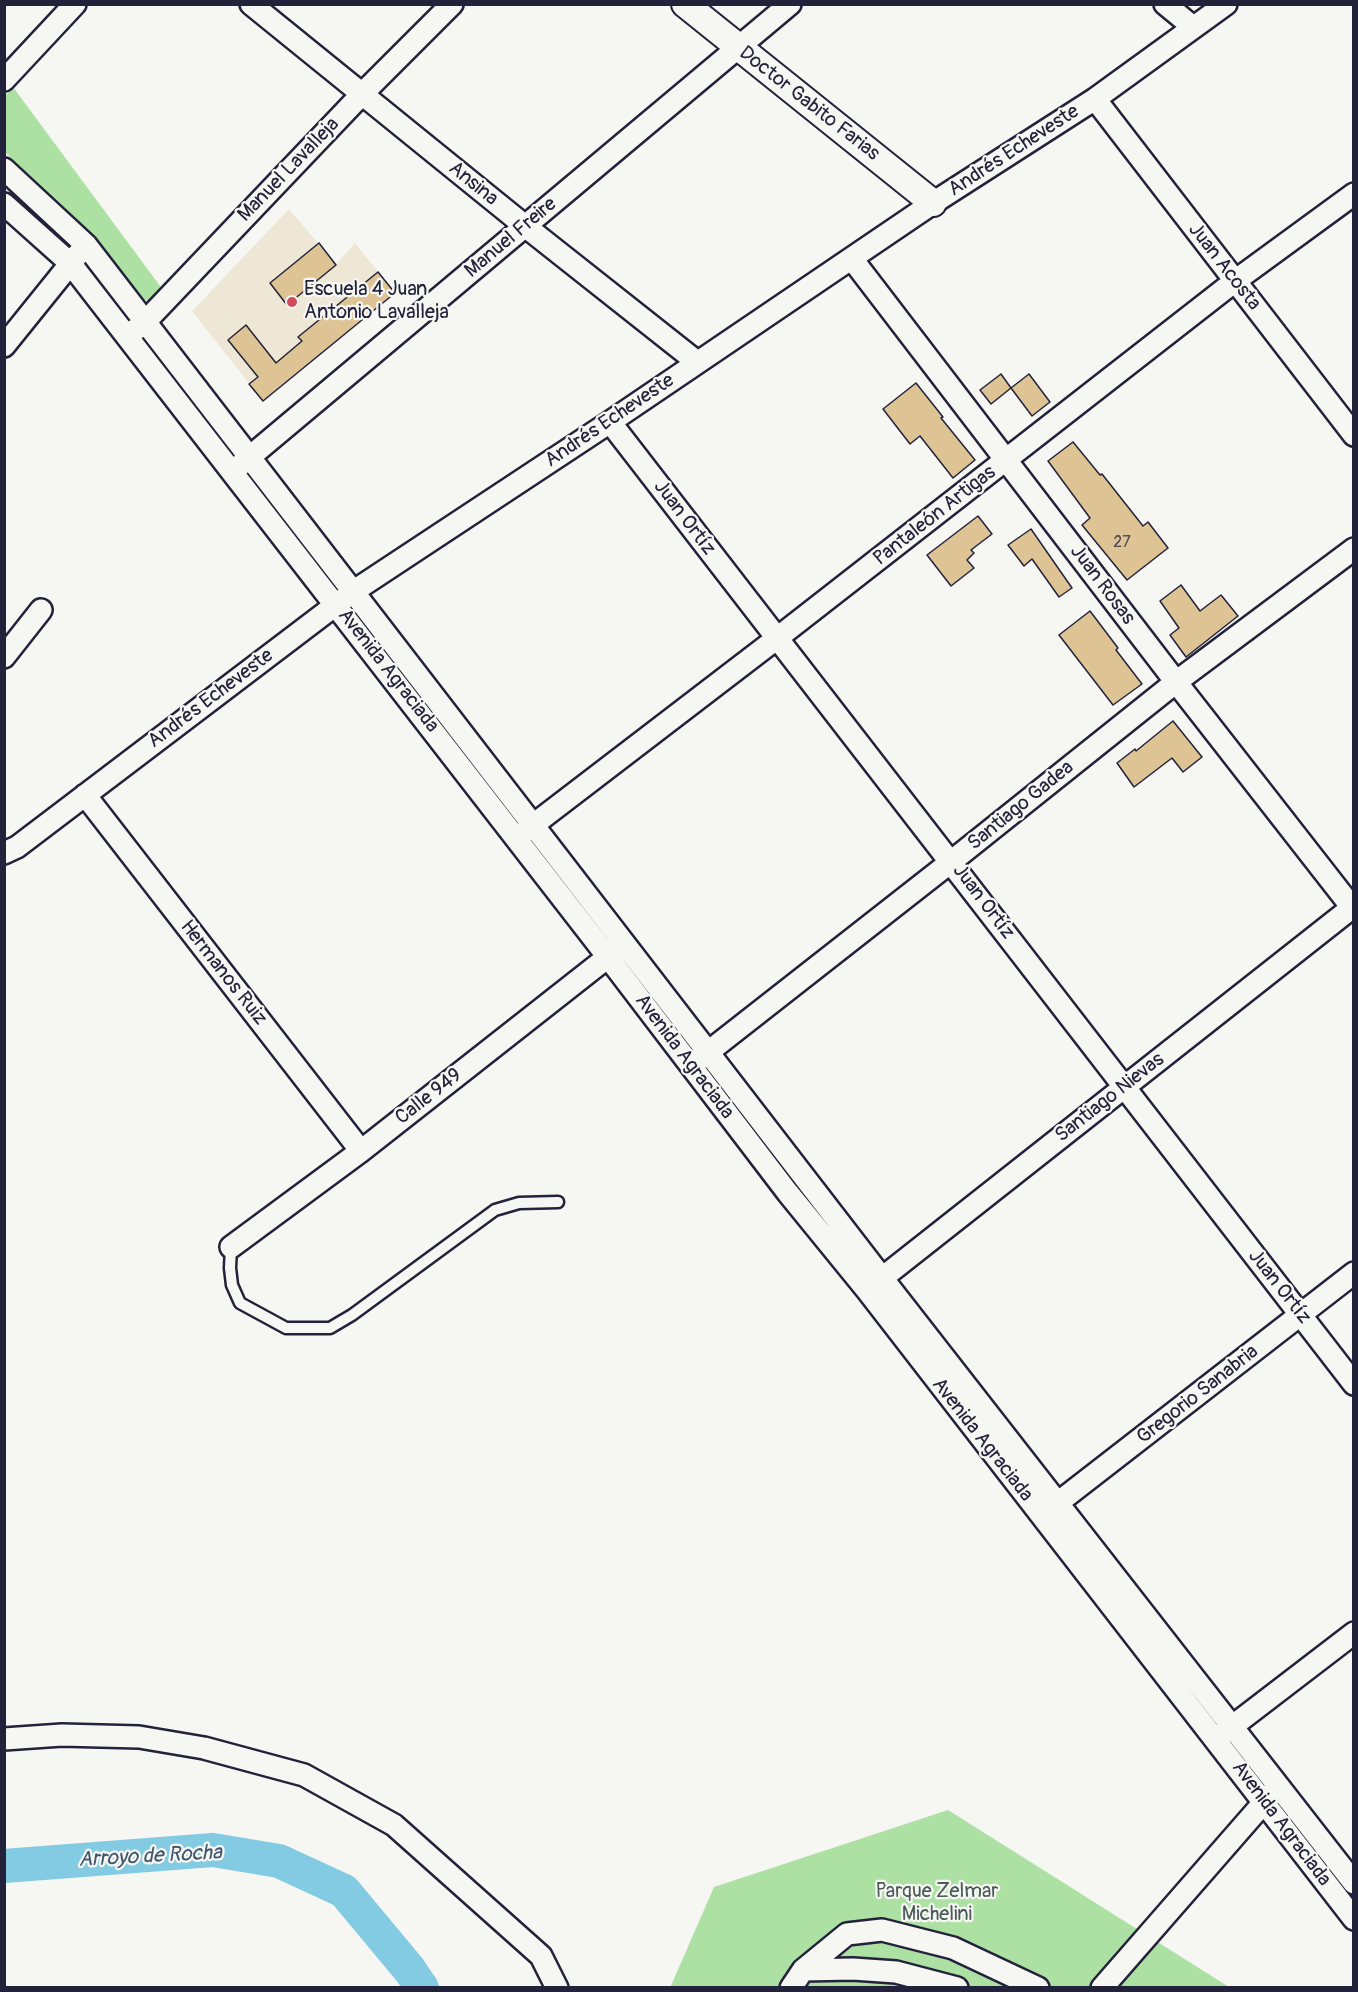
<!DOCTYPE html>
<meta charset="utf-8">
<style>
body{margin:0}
#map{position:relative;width:1358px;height:1992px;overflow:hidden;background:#f6f6f2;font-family:Pangolin,sans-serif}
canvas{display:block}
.frame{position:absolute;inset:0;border:6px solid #22223b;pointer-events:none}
</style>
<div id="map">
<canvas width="1358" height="1992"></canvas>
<div class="frame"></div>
</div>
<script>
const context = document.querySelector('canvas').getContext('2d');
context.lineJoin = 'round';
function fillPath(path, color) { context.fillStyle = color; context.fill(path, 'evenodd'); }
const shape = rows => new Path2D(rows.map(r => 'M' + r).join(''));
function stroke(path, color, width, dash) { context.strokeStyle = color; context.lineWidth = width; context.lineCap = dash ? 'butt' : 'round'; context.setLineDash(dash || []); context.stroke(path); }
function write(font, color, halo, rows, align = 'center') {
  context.font = font + ' Pangolin,sans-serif'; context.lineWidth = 4.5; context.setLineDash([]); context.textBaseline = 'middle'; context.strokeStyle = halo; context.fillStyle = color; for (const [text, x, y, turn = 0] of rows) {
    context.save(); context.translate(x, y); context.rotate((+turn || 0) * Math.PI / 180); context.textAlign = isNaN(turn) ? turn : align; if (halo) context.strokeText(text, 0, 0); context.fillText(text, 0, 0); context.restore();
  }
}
const built = shape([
 [289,209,336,264,355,243,395,293,263,401,192,311]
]);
const green = shape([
 [13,87,163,290,150,301,142,299,98,245,5,152,5,96],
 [948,1810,1229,1987,670,1988,714,1887]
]);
const river = shape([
 [4,1866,213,1850,279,1861,344,1891,409,1969,422,1988]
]);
const building = shape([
 [319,243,336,265,287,305,270,283,319,243],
 [378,272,395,293,263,401,249,384,258,377,228,340,246,325,276,363,302,341,298,337,378,272],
 [1001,374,1011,388,991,404,980,390,1001,374],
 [1029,374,1050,402,1032,416,1011,388,1029,374],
 [916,383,943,417,941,418,975,460,953,478,920,436,910,444,883,409,916,383],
 [1073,442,1100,475,1102,474,1143,526,1148,522,1168,548,1127,580,1082,525,1090,518,1048,461,1073,442],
 [978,516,992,534,971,550,974,553,967,560,974,568,951,586,927,555,978,516],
 [1031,529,1072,588,1059,597,1032,559,1024,566,1008,545,1031,529],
 [1181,585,1200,611,1221,595,1238,616,1186,657,1170,635,1179,628,1160,601,1181,585],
 [1090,611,1118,648,1116,650,1142,684,1113,705,1059,635,1090,611],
 [1173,721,1202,757,1183,772,1172,758,1134,787,1117,763,1135,749,1136,751,1173,721]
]);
const service = shape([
 [231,1247,230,1268,232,1285,240,1303,286,1328,330,1328,352,1315,495,1210,519,1203,558,1202]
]);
const minor = shape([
 [251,4,525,226,697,362],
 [1165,4,1193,27],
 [4,80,75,4],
 [1095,99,1354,435],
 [4,169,86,245,882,1278,1354,1883],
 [4,204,70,263,608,957,788,1193,867,1290,1354,1919],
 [852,259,1176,682,1354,910],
 [135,330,145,322,362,94,452,4],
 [4,346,79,253],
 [610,422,1354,1384],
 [239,466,790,4],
 [4,657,41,610],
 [85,795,361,1151],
 [524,832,776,639,1235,281,1354,194],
 [4,853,17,847,354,591,610,422,933,203,1095,99,1226,4],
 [698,1060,952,861,1176,682,1354,549],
 [231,1247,361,1151,618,949],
 [872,1286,1354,906],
 [1046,1512,1354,1273],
 [1221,1735,1354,1633],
 [4,1739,62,1735,139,1737,204,1748,304,1775,394,1825,541,1956,557,1988],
 [803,1970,853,1969,896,1972,957,1988],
 [791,1988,803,1970,847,1934,882,1930,953,1948,1038,1988],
 [1102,1988,1273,1792]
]);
const tertiary = shape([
 [685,4,933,203]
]);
const markers = [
 [292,302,6,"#d1495b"]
];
const numberNames = [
 ["27",1122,543]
];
const streetNames = [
 ["Doctor Gabito Farias",809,104,38],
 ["Andrés Echeveste",1014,151,-33],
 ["Manuel Lavalleja",289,170,-46],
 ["Ansina",473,184,39],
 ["Manuel Freire",511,238,-40],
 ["Juan Acosta",1224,267,52],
 ["Andrés Echeveste",610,421,-34],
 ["Pantaleón Artigas",935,516,-38],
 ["Juan Ortíz",684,518,53],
 ["Juan Rosas",1102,585,53],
 ["Avenida Agraciada",388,671,52],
 ["Andrés Echeveste",211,699,-37],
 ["Santiago Gadea",1021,806,-39],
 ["Juan Ortíz",983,902,53],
 ["Hermanos Ruiz",223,973,52],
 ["Avenida Agraciada",684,1057,53],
 ["Calle 949",429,1097,-38],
 ["Santiago Nievas",1110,1098,-38],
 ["Juan Ortíz",1279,1287,52],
 ["Gregorio Sanabria",1198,1395,-38],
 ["Avenida Agraciada",982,1440,52],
 ["Avenida Agraciada",1281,1824,53]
];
const poiNames = [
 ["Escuela 4 Juan",304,290],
 ["Antonio Lavalleja",304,313]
];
const parkNames = [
 ["Parque Zelmar",937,1892],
 ["Michelini",937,1915]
];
const waterNames = [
 ["Arroyo de Rocha",150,1857,-3]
];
fillPath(built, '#efe7d6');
fillPath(green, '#ace1a3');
stroke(river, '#82cbe3', 34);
fillPath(building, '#dec394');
stroke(building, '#22223b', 1.5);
stroke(service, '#22223b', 15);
stroke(minor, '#22223b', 26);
stroke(tertiary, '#22223b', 30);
stroke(service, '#f6f6f2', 10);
stroke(minor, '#f6f6f2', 21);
stroke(tertiary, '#f6f6f2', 26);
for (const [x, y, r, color] of markers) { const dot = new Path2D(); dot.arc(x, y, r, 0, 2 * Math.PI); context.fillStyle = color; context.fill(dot); stroke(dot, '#f6f6f2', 2); }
write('16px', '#514a51', null, numberNames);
write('20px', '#22223b', '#f6f6f2', streetNames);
write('20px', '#22223b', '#f6f6f2', poiNames, 'left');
write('20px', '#4b5b5a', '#f6f6f2', parkNames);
write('italic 21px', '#3f556d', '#f6f6f2', waterNames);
</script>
